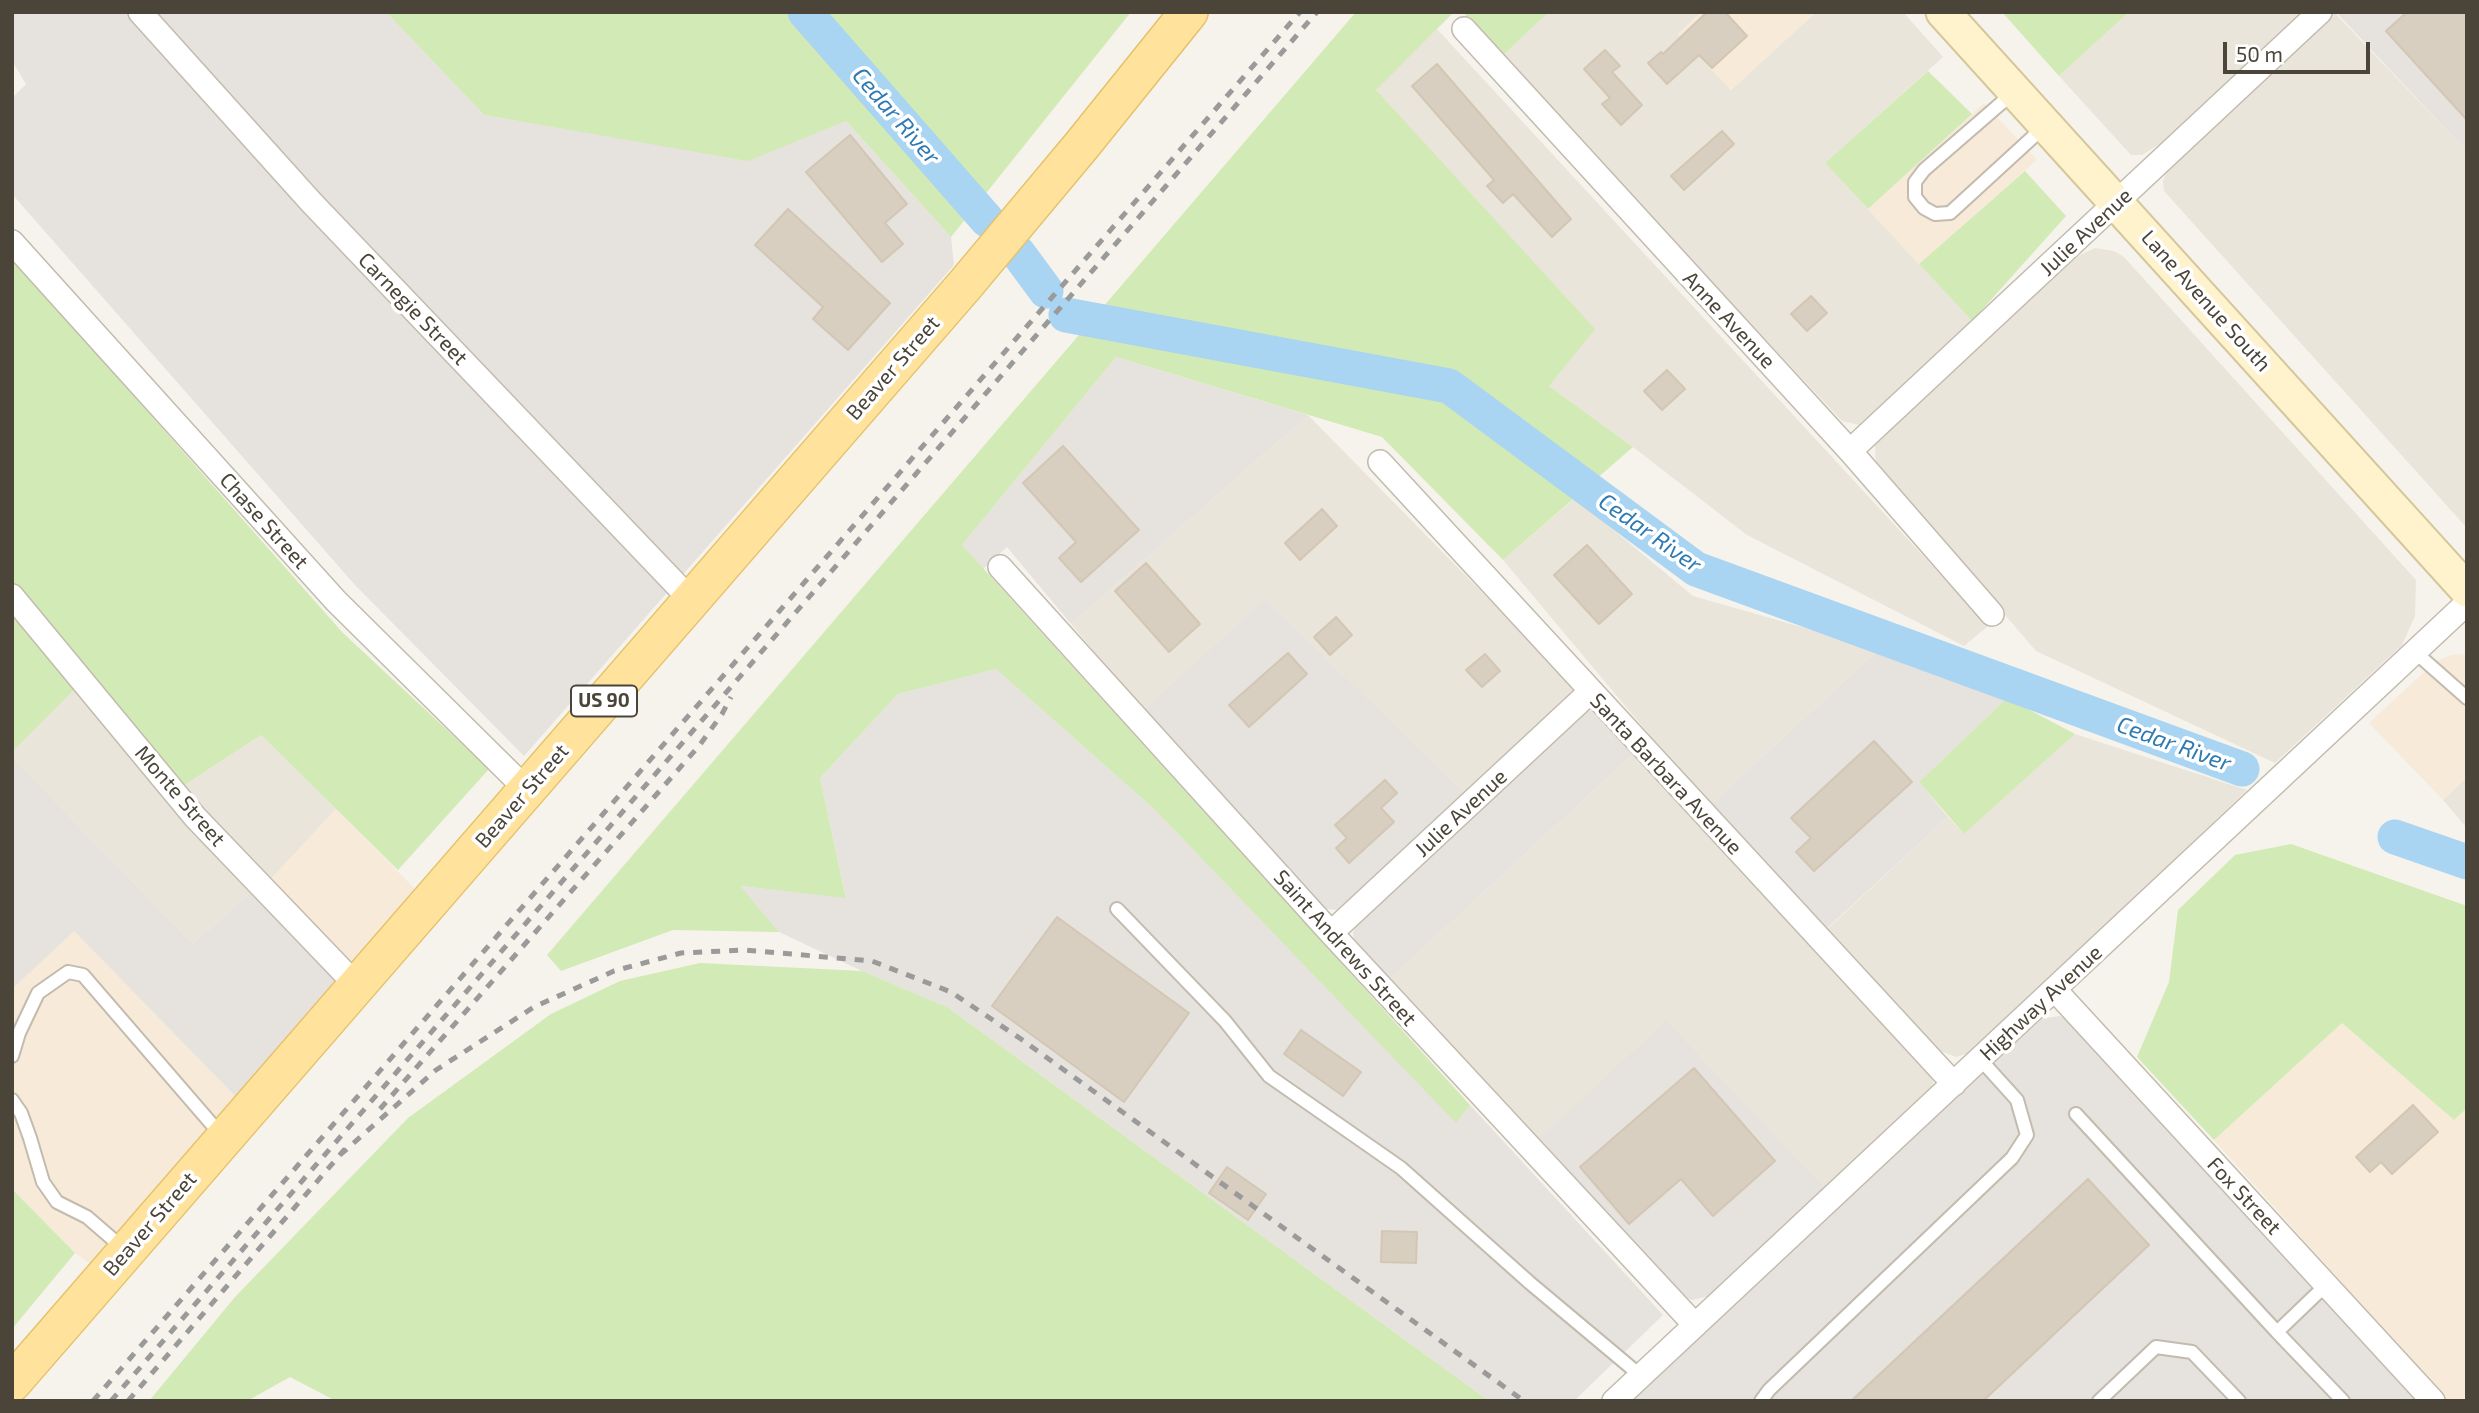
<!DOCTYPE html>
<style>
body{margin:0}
#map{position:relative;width:2479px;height:1413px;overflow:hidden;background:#f6f3ec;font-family:"Exo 2",sans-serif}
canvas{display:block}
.frame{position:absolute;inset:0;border:14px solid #4b4439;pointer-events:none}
.scale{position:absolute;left:2223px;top:42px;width:147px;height:32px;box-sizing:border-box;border:4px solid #4b4439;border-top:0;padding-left:9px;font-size:21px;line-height:24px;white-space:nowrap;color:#4b4439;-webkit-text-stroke:5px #fff;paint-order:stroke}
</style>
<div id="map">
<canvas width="2479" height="1413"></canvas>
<div class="frame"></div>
<div class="scale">50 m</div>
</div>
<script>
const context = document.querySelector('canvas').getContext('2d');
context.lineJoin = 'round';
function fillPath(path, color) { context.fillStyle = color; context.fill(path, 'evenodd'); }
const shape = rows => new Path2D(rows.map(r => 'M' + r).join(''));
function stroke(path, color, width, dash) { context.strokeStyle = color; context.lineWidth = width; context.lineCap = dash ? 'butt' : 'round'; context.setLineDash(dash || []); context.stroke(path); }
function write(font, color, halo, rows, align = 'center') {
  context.font = font + ' "Exo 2",sans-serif'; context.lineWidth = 7; context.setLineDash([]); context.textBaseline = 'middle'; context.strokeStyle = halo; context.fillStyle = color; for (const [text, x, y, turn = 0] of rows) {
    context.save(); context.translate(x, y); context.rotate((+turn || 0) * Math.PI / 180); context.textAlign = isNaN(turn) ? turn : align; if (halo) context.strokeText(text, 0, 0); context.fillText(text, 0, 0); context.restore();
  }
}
const residential = shape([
 [1549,12,1701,12,1678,34,1731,90,1816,12,1903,12,1943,57,1825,163,1972,321,1859,425,1842,421,1501,57],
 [2129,12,2307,12,2169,138,2142,155,2131,155,2059,76],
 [2334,12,2467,152,2467,528,2164,191,2163,181,2168,168,2189,144],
 [1437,29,1988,626,1964,646,1747,535,1633,447,1549,386,1376,89],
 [2095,248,2114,251,2124,257,2416,580,2415,616,2402,645,2275,763,2036,651,1876,465,1875,445,2045,280,2071,259],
 [1308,415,1578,690,1467,795,1265,601,1143,710,1071,624],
 [1575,498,1693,596,1879,649,1709,806,1503,560],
 [73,691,161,767,253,890,193,944,12,757,12,752],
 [2075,734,2247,790,1975,1051,1956,1057,1938,1050,1824,932,1948,817,1964,834],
 [261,735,336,809,270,880,183,786],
 [1635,752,1931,1072,1934,1086,1928,1097,1826,1190,1535,1143,1388,981],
 [2467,777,2467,828,2443,800]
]);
const commercial = shape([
 [1701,12,1816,12,1731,90,1678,34],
 [1984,103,2037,160,1919,264,1868,209],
 [2467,654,2467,777,2443,800,2369,723,2435,662,2451,655],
 [336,809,420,894,354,969,270,880],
 [73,930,238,1099,92,1265,75,1253,12,1189,12,989],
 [2342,1023,2454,1120,2467,1108,2467,1401,2448,1401,2214,1140]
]);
const industrial = shape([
 [12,12,386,12,484,115,748,160,846,121,951,237,954,265,524,756,355,585,12,194,12,98,26,84,12,61],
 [2336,12,2467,12,2467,152],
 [1116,357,1308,415,1071,624,1007,547,983,569,962,545],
 [1265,600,1467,795,1342,910,1322,909,1143,710],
 [1879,649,2007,698,1919,782,1948,817,1824,931,1709,806],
 [996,669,1154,809,1456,1122,1470,1105,1663,1315,1574,1401,1489,1401,947,1007,862,971,779,932,739,886,846,897,820,778,898,694],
 [1595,710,1635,752,1388,981,1355,945,1353,933,1358,918,1578,713],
 [12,757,193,944,253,890,335,972,338,988,238,1099,74,931,12,989],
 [2059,1016,2072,1020,2418,1401,1630,1401,2041,1019],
 [1666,1021,1826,1190,1714,1295,1692,1300,1678,1294,1535,1143]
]);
const green = shape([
 [386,12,1131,12,951,237,846,121,748,161,484,115],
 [1356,12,1454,12,1376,90,1595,329,1549,386,1633,447,1503,560,1382,437,1116,357,962,545,1470,1105,1456,1123,1154,809,996,669,898,694,820,778,846,898,740,886,779,932,673,930,561,971,547,955],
 [1463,12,1549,12,1501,57],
 [2002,12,2129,12,2059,76],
 [1928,71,1972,114,1868,209,1825,163],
 [2025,171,2066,216,1972,321,1919,264],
 [12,258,343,633,489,769,398,870,261,735,183,786,73,691,12,752],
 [2007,698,2075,734,1964,834,1919,782],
 [2291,844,2467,906,2467,1108,2454,1120,2342,1023,2214,1140,2137,1057,2169,982,2178,910,2235,855],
 [700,963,862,971,947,1007,1489,1401,336,1401,290,1377,247,1401,149,1401,235,1297,408,1118,551,1014,620,981],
 [12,1189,75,1253,12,1329]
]);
const river = shape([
 [805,12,987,220],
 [1018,253,1046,291],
 [1066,315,1449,386,1696,569,2242,769],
 [2395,837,2467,862]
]);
const building = shape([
 [1707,12,1725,12,1747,36,1712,68,1699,55,1667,84,1648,63,1661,52,1663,54,1707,12],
 [2407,12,2467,12,2467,120,2386,31,2407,12],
 [1605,50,1620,66,1612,72,1642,105,1621,125,1602,104,1610,98,1584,69,1605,50],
 [1437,64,1571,219,1552,237,1513,194,1503,203,1487,186,1494,180,1412,86,1437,64],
 [1722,131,1734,144,1684,190,1671,176,1722,131],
 [850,135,907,204,885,223,903,244,882,262,806,172,850,135],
 [788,209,890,303,848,350,813,319,823,307,755,245,788,209],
 [1811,296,1827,313,1807,331,1791,314,1811,296],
 [1667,370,1685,389,1662,410,1644,391,1667,370],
 [1063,446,1139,530,1081,582,1059,558,1076,542,1023,483,1063,446],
 [1322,509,1337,526,1300,560,1285,543,1322,509],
 [1587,545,1632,594,1599,624,1554,575,1587,545],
 [1146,563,1200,624,1169,652,1115,591,1146,563],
 [1336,617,1352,635,1330,655,1314,637,1336,617],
 [1288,653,1307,674,1249,727,1229,705,1288,653],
 [1485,654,1500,671,1482,687,1466,670,1485,654],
 [1874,741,1912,782,1814,871,1796,852,1811,838,1791,818,1874,741],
 [1385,780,1397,793,1381,808,1394,822,1349,863,1336,848,1347,838,1335,825,1385,780],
 [1057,917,1189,1013,1124,1102,992,1006,1057,917],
 [1301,1030,1361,1072,1343,1096,1284,1054,1301,1030],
 [1694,1068,1775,1161,1713,1216,1681,1179,1629,1224,1580,1167,1694,1068],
 [2413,1105,2438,1132,2392,1174,2381,1162,2370,1172,2356,1157,2413,1105],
 [1227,1167,1266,1194,1248,1220,1209,1193,1227,1167],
 [2088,1179,2149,1245,1983,1401,1851,1401,2088,1179],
 [1382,1231,1417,1232,1416,1263,1381,1262,1382,1231]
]);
const service = shape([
 [2014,92,1924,170,1915,182,1915,197,1924,208,1935,214,1950,213,2046,125],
 [2415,652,2467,698],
 [1117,909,1225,1021,1269,1076,1401,1168,1530,1283,1641,1376],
 [12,1056,19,1033,38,993,68,972,83,975,222,1136],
 [12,1100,21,1113,30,1138,43,1182,57,1202,87,1217,124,1249],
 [2076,1114,2277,1332,2326,1285],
 [2277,1332,2343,1401],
 [1761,1401,1769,1390,2012,1158,2027,1135,2017,1100,1980,1059],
 [2099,1401,2156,1347,2192,1352,2239,1401]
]);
const minor = shape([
 [140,12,311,202,691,600],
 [1464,29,1850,451,1992,614],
 [12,242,336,601,527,790],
 [1850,451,2320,12],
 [1380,462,1954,1084],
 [1000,567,1331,933,1695,1325],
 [12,596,195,817,358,987],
 [1331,933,1590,692],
 [2055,990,2433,1401],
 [1614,1401,2467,603]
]);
const secondary = shape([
 [1943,12,2467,590]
]);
const primary = shape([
 [12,1383,965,285,1082,145,1189,12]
]);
const rail = shape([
 [380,1109,699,746,722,714,731,697],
 [340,1155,436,1070,534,1007,614,971,681,953,745,950,872,961,951,992,1021,1039,1524,1401],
 [93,1401,1300,12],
 [111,1401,1317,12],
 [128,1401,345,1149]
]);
const shields = [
 [604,701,66]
];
const shieldNames = [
 ["US 90",604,701]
];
const streetNames = [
 ["Julie Avenue",2086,232,-43],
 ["Lane Avenue South",2206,301,48],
 ["Carnegie Street",413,309,46],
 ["Anne Avenue",1729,320,47],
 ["Beaver Street",893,368,-49],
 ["Chase Street",264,521,48],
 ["Santa Barbara Avenue",1666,774,47],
 ["Monte Street",180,796,49],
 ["Beaver Street",522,796,-49],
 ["Julie Avenue",1461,813,-43],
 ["Saint Andrews Street",1345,948,48],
 ["Highway Avenue",2041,1003,-43],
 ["Fox Street",2244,1196,47],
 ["Beaver Street",150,1224,-49]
];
const waterNames = [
 ["Cedar River",896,116,49],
 ["Cedar River",1650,533,35],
 ["Cedar River",2174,744,20]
];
fillPath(residential, '#eae5da');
fillPath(commercial, '#f7ead8');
fillPath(industrial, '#e6e2dd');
fillPath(green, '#d2eab5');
stroke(river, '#a9d4f2', 35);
fillPath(building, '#d8cfc1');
stroke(building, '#d3c7b4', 2);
stroke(service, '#c2bbae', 16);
stroke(minor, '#c2bbae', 26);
stroke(secondary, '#d6c79b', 37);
stroke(primary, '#e6c16a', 40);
stroke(service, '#fff', 12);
stroke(minor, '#fff', 23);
stroke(secondary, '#fff3cd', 33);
stroke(primary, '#ffe39c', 37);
stroke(rail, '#9a9a9a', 5, [9, 9]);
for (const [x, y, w] of shields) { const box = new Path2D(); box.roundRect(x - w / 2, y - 15.5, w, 31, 5); context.fillStyle = '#fff'; context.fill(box); stroke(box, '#4b4439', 2); }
write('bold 19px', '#4b4439', null, shieldNames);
write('21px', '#4b4439', '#fff', streetNames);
write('italic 23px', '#2e7ab2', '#fff', waterNames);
</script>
